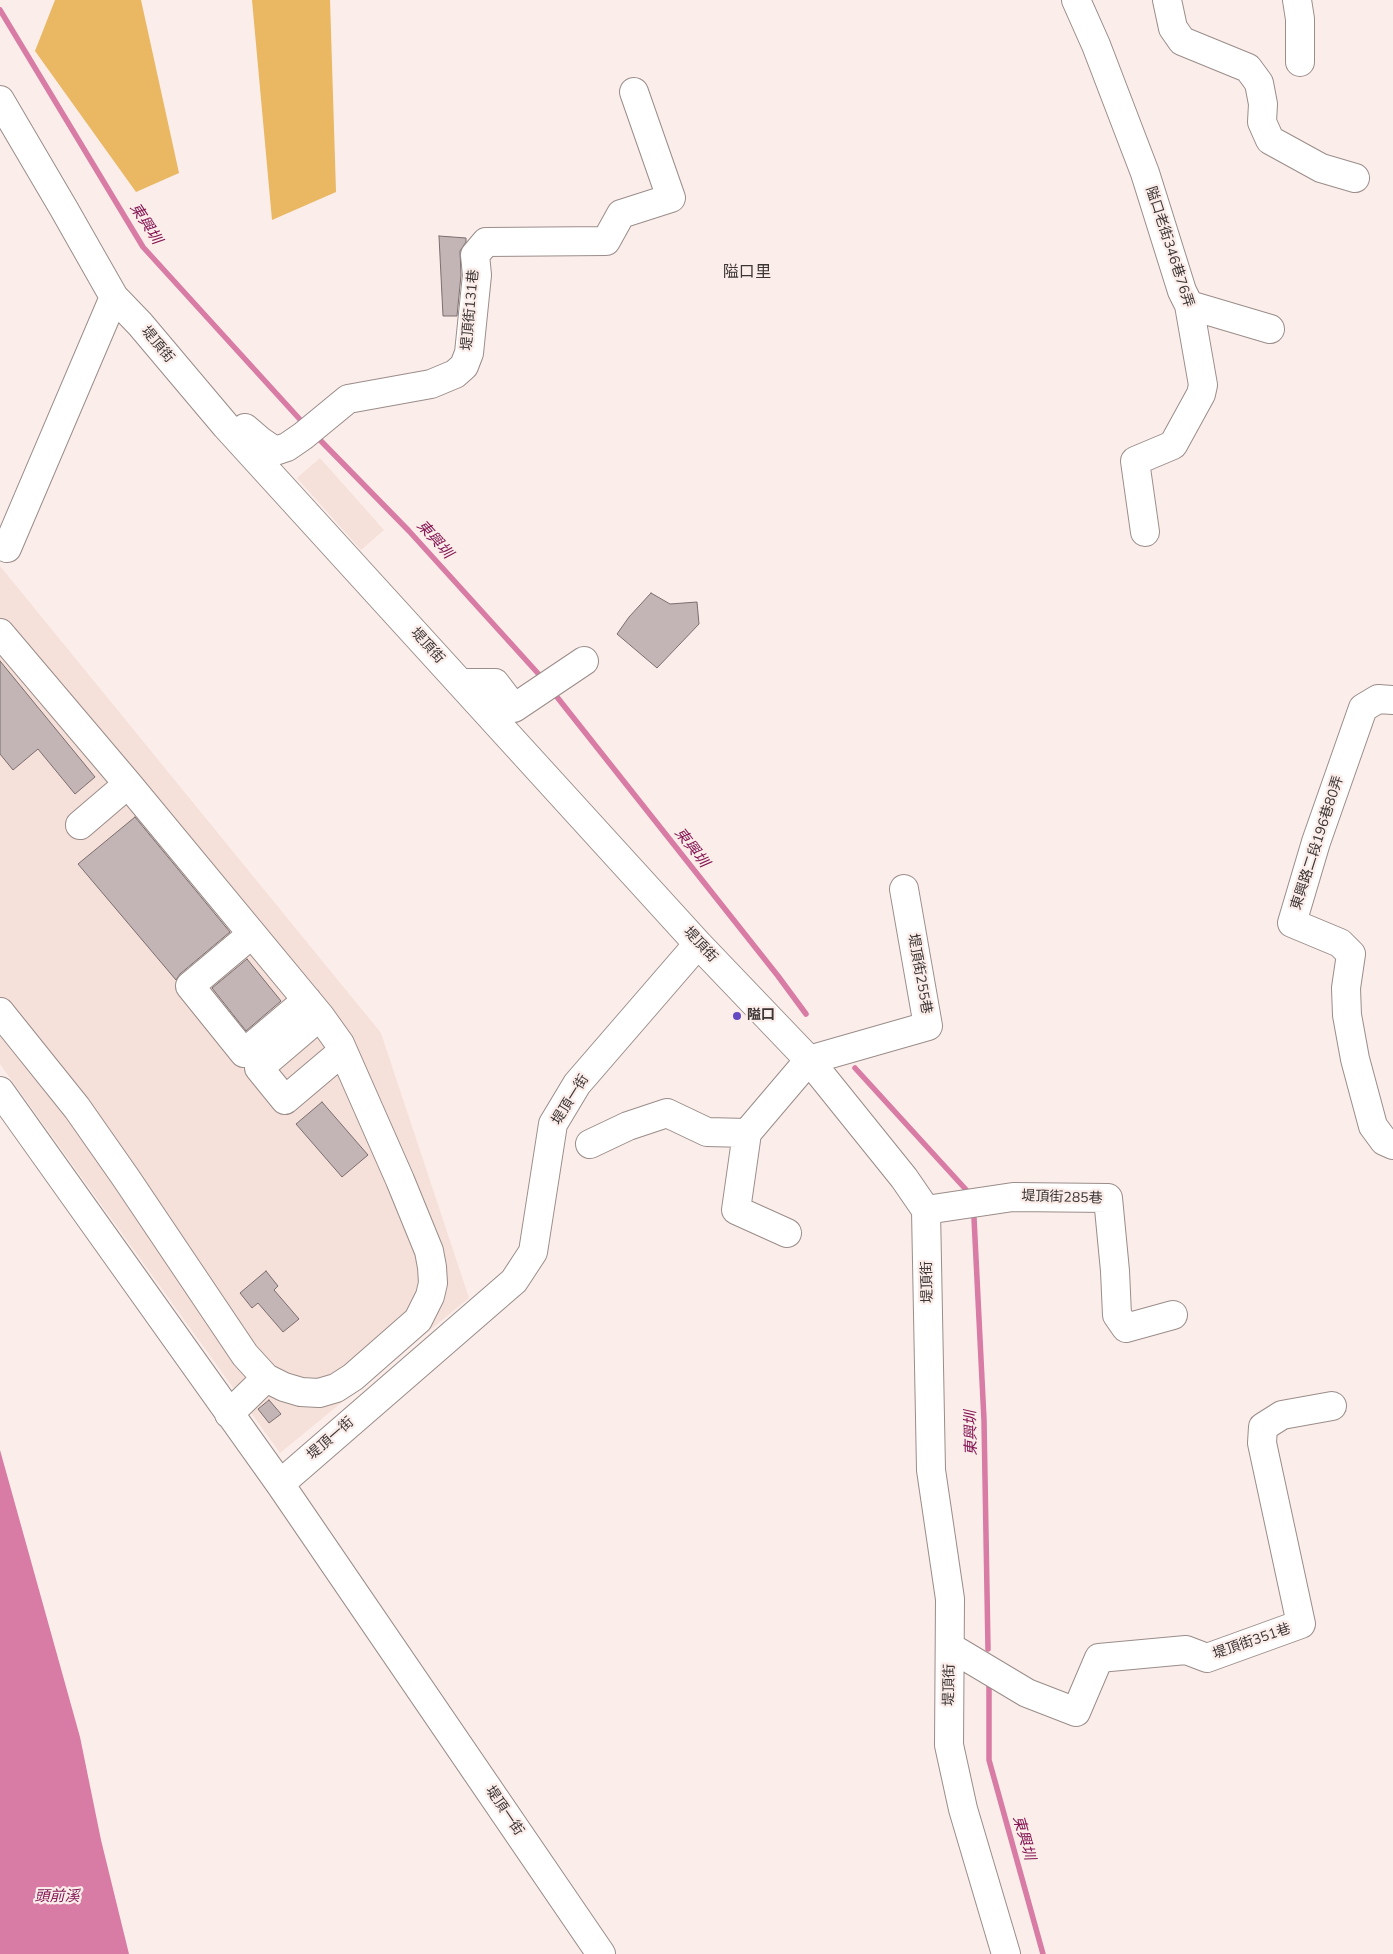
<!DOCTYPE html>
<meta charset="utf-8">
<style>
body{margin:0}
canvas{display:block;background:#fbede9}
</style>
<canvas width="1393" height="1954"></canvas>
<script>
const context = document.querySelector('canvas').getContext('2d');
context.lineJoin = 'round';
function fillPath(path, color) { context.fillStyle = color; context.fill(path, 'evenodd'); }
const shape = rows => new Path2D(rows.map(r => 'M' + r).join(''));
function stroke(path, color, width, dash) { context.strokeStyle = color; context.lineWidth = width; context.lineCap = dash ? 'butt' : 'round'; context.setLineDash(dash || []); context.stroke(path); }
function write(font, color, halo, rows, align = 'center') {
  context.font = font + ' "Nunito Sans","Noto Sans TC",sans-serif'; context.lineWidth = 4.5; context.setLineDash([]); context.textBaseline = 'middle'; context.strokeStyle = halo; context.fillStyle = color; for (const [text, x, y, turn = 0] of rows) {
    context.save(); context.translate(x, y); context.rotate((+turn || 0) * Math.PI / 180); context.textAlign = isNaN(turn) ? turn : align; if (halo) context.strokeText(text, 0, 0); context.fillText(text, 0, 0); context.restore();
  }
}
const built = shape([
 [320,458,384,530,361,550,297,478],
 [0,566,381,1033,469,1298,280,1453,0,1064]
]);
const green = shape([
 [55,0,141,0,179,173,136,192,35,51],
 [252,0,330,0,336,192,272,220]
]);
const water = shape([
 [0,1450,80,1737,101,1840,129,1954,0,1954]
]);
const stream = shape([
 [0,10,143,247,305,425],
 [321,441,409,531,544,680],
 [557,697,778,976,806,1014],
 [855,1068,970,1194],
 [974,1218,984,1420,988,1649],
 [989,1679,989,1760,1043,1954]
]);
const building = shape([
 [439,236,466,238,466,242,460,251,461,275,457,316,443,316,439,236],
 [651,593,670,604,697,602,699,624,657,668,617,634,629,617,651,593],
 [0,661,95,777,75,794,38,749,13,770,0,754,0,661],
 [135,817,230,932,180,974,176,980,78,864,135,817],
 [247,959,281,1001,246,1031,212,988,247,959],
 [322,1102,368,1155,342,1177,296,1124,322,1102],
 [266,1271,278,1286,274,1290,299,1319,283,1332,258,1303,252,1308,240,1293,266,1271],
 [269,1400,281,1414,269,1423,258,1409,269,1400]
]);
const minor = shape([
 [1076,0,1096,45,1145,173,1182,291,1189,305,1203,385,1201,394,1173,445,1135,461,1145,532],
 [1167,0,1173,28,1182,41,1248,68,1259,83,1263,104,1262,122,1270,140,1321,168,1355,178],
 [1297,0,1300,19,1300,62],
 [0,100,64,209,114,297,140,324,226,426,698,944,809,1060,904,1178,926,1210,931,1470,950,1599,949,1745,963,1809,1006,1954],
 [1189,305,1270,329],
 [245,428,259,440,275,451,287,447,303,436,348,399,431,384,455,374,464,366,469,353,477,275,475,255,486,242,606,241,621,214,671,198,634,92],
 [7,548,114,297],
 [0,633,128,784,320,1016,340,1044,400,1180,429,1251,432,1267,433,1283,430,1296,418,1320,353,1377,336,1388,319,1393,301,1392,284,1387,266,1378,245,1355,126,1178,77,1108,0,1012],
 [461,683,495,683,514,708,584,661],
 [1393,700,1378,699,1363,708,1316,842,1292,923,1340,943,1351,954,1346,988,1347,1015,1355,1059,1373,1126,1384,1141,1393,1145],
 [80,825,128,784],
 [252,934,190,986,244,1053,307,1000],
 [320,1016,259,1068,285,1100,343,1051],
 [0,1091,280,1484,601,1954],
 [747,1133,736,1210,787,1233],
 [590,1144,628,1126,667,1113,707,1132,747,1133,809,1060,928,1026,904,889],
 [926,1210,1013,1197,1108,1198,1115,1271,1117,1315,1126,1328,1173,1315],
 [229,1414,266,1378],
 [280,1484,514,1281,533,1252,553,1124,577,1084,698,944],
 [950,1647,1027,1693,1076,1712,1099,1658,1186,1650,1207,1658,1301,1624,1262,1443,1263,1427,1282,1415,1332,1406]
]);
const markers = [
 [737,1016,5,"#634ac3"]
];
const streetNames = [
 ["隘口老街346巷76弄",1169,247,72],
 ["堤頂街131巷",471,310,-85],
 ["堤頂街",157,345,50],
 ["堤頂街",427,646,48],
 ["東興路二段196巷80弄",1318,843,-72],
 ["堤頂街",700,945,47],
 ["堤頂街255巷",919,974,80],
 ["堤頂一街",571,1100,-58],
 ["堤頂街285巷",1062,1198,2],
 ["堤頂街",928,1282,-91],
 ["堤頂一街",331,1439,-41],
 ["堤頂街351巷",1252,1642,-19],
 ["堤頂街",950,1685,-89],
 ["堤頂一街",504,1811,56]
];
const poiNames = [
 ["隘口",747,1016]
];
const waterNames = [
 ["東興圳",145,224,57],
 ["東興圳",434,540,48],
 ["東興圳",691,848,52],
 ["東興圳",972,1433,-91],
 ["東興圳",1023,1838,74],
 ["頭前溪",57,1897]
];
const quarterNames = [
 ["隘口里",747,273]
];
fillPath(built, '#f6e0da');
fillPath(green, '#eab763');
fillPath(water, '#d87ba5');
stroke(stream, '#d87ba5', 5.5);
fillPath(building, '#c3b5b5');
stroke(building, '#7a6e6e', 1);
stroke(minor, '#9a8d8a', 30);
stroke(minor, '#fff', 28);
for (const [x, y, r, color] of markers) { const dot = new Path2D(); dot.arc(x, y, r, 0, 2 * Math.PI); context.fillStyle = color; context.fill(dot); stroke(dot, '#fbede9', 2); }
write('14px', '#3b3534', '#fbede9', streetNames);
write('bold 14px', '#3b3534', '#fbede9', poiNames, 'left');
write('italic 15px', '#851655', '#fbede9', waterNames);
write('16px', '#3b3534', '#fbede9', quarterNames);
</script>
